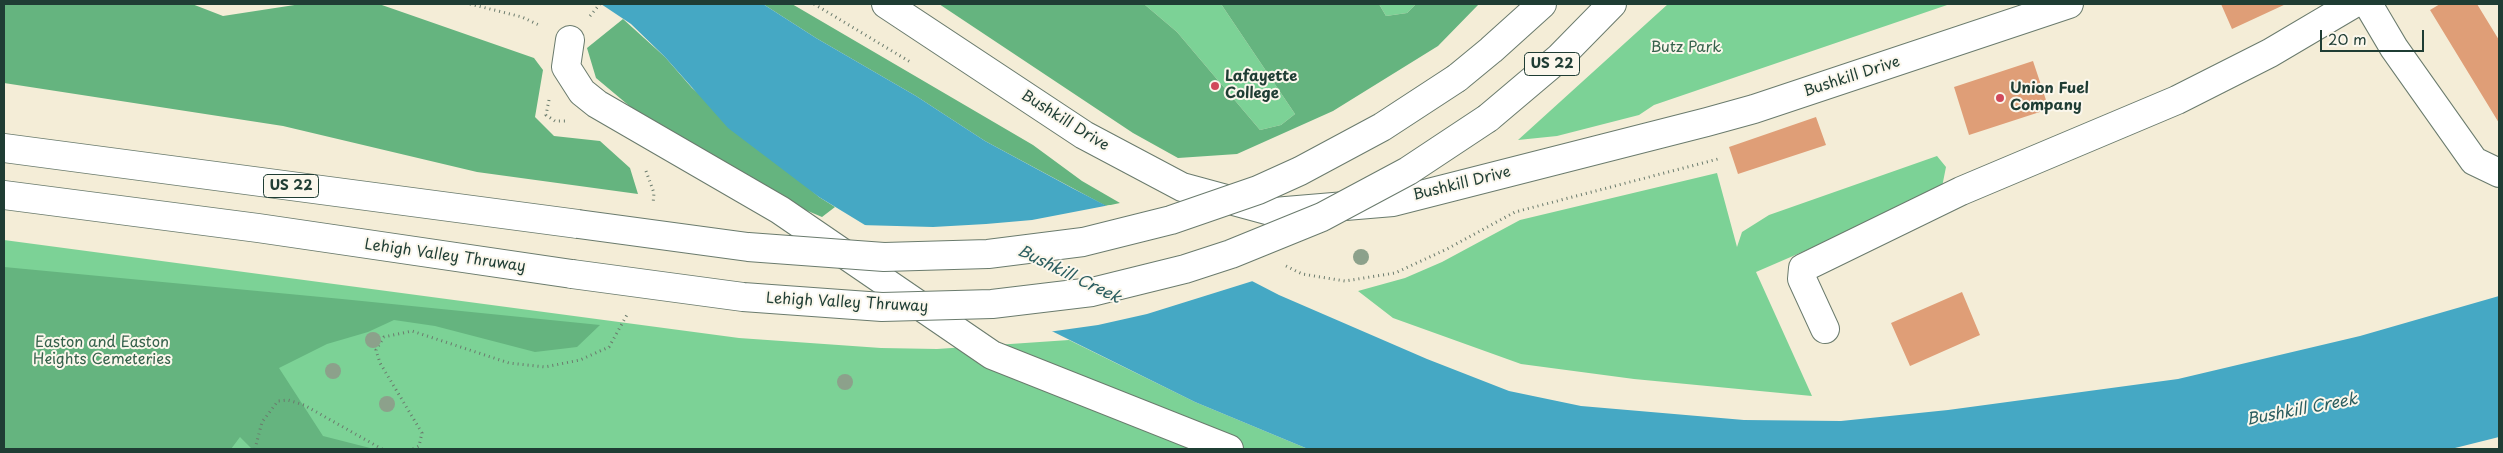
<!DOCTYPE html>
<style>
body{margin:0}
#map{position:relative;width:2503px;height:453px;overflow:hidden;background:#f4edd7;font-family:"Playpen Sans",sans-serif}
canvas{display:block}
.frame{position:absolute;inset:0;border:5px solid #1f3d34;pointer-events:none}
.scale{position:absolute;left:2320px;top:30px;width:104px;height:22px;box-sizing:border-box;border:2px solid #1f3d34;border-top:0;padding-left:6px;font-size:15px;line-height:18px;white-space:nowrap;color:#1f3d34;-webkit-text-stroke:4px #fbf7ec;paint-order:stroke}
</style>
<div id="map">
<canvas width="2503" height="453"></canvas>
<div class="frame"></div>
<div class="scale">20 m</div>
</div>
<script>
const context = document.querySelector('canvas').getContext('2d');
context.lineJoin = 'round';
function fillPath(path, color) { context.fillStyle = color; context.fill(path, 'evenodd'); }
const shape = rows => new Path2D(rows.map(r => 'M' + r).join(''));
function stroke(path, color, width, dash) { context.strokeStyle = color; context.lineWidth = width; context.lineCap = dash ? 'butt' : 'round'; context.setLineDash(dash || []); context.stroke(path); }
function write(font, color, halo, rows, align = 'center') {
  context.font = font + ' "Playpen Sans",sans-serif'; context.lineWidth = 4; context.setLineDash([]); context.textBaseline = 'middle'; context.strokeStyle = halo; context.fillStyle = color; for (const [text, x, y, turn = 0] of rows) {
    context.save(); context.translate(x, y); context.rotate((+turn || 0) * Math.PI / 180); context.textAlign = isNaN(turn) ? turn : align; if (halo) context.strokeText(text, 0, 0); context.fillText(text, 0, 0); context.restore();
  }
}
const green = shape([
 [1144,4,1221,4,1295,114,1281,125,1260,130,1177,32],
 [1379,4,1416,4,1407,13,1386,16],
 [1668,4,1950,4,1654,105,1639,115,1557,136,1518,140],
 [1937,156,1946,167,1941,192,1756,272,1812,396,1634,379,1521,364,1393,318,1358,291,1405,278,1442,262,1520,220,1717,173,1737,247,1742,232,1769,215],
 [4,240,739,338,881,348,937,349,1069,340,1195,402,1308,449,4,449]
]);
const forest = shape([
 [4,4,192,4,223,16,301,4,379,4,534,58,543,70,535,117,554,136,600,141,630,168,638,194,477,172,283,126,4,83],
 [763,4,792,4,1033,145,1082,181,1120,203,1106,206,985,141,916,96,816,38],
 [939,4,1144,4,1177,32,1260,130,1281,125,1295,114,1221,4,1379,4,1386,16,1407,13,1416,4,1479,4,1438,46,1333,111,1237,154,1178,158,1133,133],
 [623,19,665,57,692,88,819,197,835,207,822,217,754,188,633,109,596,78,587,48],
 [4,267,342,299,600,325,577,347,535,352,435,326,394,320,368,332,327,344,279,368,323,436,374,449,252,449,240,437,231,449,4,449]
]);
const water = shape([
 [601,4,763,4,816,38,916,96,985,141,1072,188,1279,295,1427,359,1509,391,1581,406,1744,420,1841,421,1948,410,2178,379,2360,336,2499,296,2499,437,2451,449,1308,449,1195,402,983,297,819,197,728,128,665,57,631,24]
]);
const pier = shape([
 [1110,205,1256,280,1147,314,1098,325,1048,332,982,299,860,225,933,227,986,224,1032,220]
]);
const building = shape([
 [2221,4,2286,4,2232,29],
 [2440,4,2477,4,2499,40,2499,123,2430,10],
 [2033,61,2049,109,1969,135,1954,87],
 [1816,117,1826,145,1738,174,1729,147],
 [1962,292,1980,335,1910,366,1891,323]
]);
const path = shape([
 [470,4,522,17,541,26],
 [814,4,912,63],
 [590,16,600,4],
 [549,100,546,115,555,121,567,121],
 [646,171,654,193,653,204],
 [1286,266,1302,274,1345,281,1395,273,1447,249,1515,212,1718,159],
 [255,449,262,422,278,401,288,400,304,405,382,449],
 [413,449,419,446,422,433,380,363,376,350,384,337,412,331,509,363,545,367,580,360,609,347,628,313]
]);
const minor = shape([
 [886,4,1084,135,1182,187,1274,212,1393,202,1707,122,1754,109,2069,4],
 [2368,4,2394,48,2474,161,2499,173],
 [570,40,566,67,582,92,597,104,780,210,992,355,1229,449],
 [1825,329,1802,279,1803,268,1961,191,2177,100,2270,53,2353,4]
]);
const highway = shape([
 [1457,78,1491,50,1542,4],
 [1488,118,1559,58,1612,4],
 [4,148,578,224],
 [4,195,258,228,572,274]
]);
const highwayBridge = shape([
 [578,224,748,247,884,257,988,254,1083,242,1171,220,1258,190,1300,171,1382,127,1457,78],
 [572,274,743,297,882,307,992,304,1092,292,1185,269,1231,254,1322,217,1408,171,1488,118]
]);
const trees = [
 [1361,257],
 [373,340],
 [333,371],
 [845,382],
 [387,404]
];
const markers = [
 [1215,86,5,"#d1495b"],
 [2000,98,5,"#d1495b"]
];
const shields = [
 [1552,64,55],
 [291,186,55]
];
const shieldNames = [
 ["US 22",1552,64],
 ["US 22",291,186]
];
const parkNames = [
 ["Butz Park",1686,48],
 ["Easton and Easton",102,343],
 ["Heights Cemeteries",102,360]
];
const poiNames = [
 ["Lafayette",1225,77],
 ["College",1225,94],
 ["Union Fuel",2010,89],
 ["Company",2010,106]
];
const streetNames = [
 ["Bushkill Drive",1852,77,-18],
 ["Bushkill Drive",1065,121,32],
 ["Bushkill Drive",1462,184,-14],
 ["Lehigh Valley Thruway",445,256,8],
 ["Lehigh Valley Thruway",847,303,3]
];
const waterNames = [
 ["Bushkill Creek",1069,275,26],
 ["Bushkill Creek",2302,410,-11]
];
fillPath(green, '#7cd296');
fillPath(forest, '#65b47f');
fillPath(water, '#45a8c4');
fillPath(pier, '#f4edd7');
fillPath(building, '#df9e77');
stroke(minor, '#6a7b6d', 30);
stroke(highway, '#6a7b6d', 30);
stroke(path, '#6a7b6d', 3, [1, 4]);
stroke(minor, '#fff', 28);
stroke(highway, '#fff', 28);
stroke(highwayBridge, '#6a7b6d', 30, []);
stroke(highwayBridge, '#fff', 28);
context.fillStyle = '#8ca18b';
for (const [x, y] of trees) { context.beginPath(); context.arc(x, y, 8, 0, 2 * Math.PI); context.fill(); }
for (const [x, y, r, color] of markers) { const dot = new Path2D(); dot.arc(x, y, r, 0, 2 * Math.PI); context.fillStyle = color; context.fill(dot); stroke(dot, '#fbf7ec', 2); }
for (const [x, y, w] of shields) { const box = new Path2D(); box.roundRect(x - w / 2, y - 11.5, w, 23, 4); context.fillStyle = '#fbf7ec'; context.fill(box); stroke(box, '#1f3d34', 1); }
write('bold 14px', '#1f3d34', null, shieldNames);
write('15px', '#36624c', '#fbf7ec', parkNames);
write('bold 15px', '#1f3d34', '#fbf7ec', poiNames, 'left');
write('15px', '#1f3d34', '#fbf7ec', streetNames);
write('italic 16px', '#2a5d5f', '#fbf7ec', waterNames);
</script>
